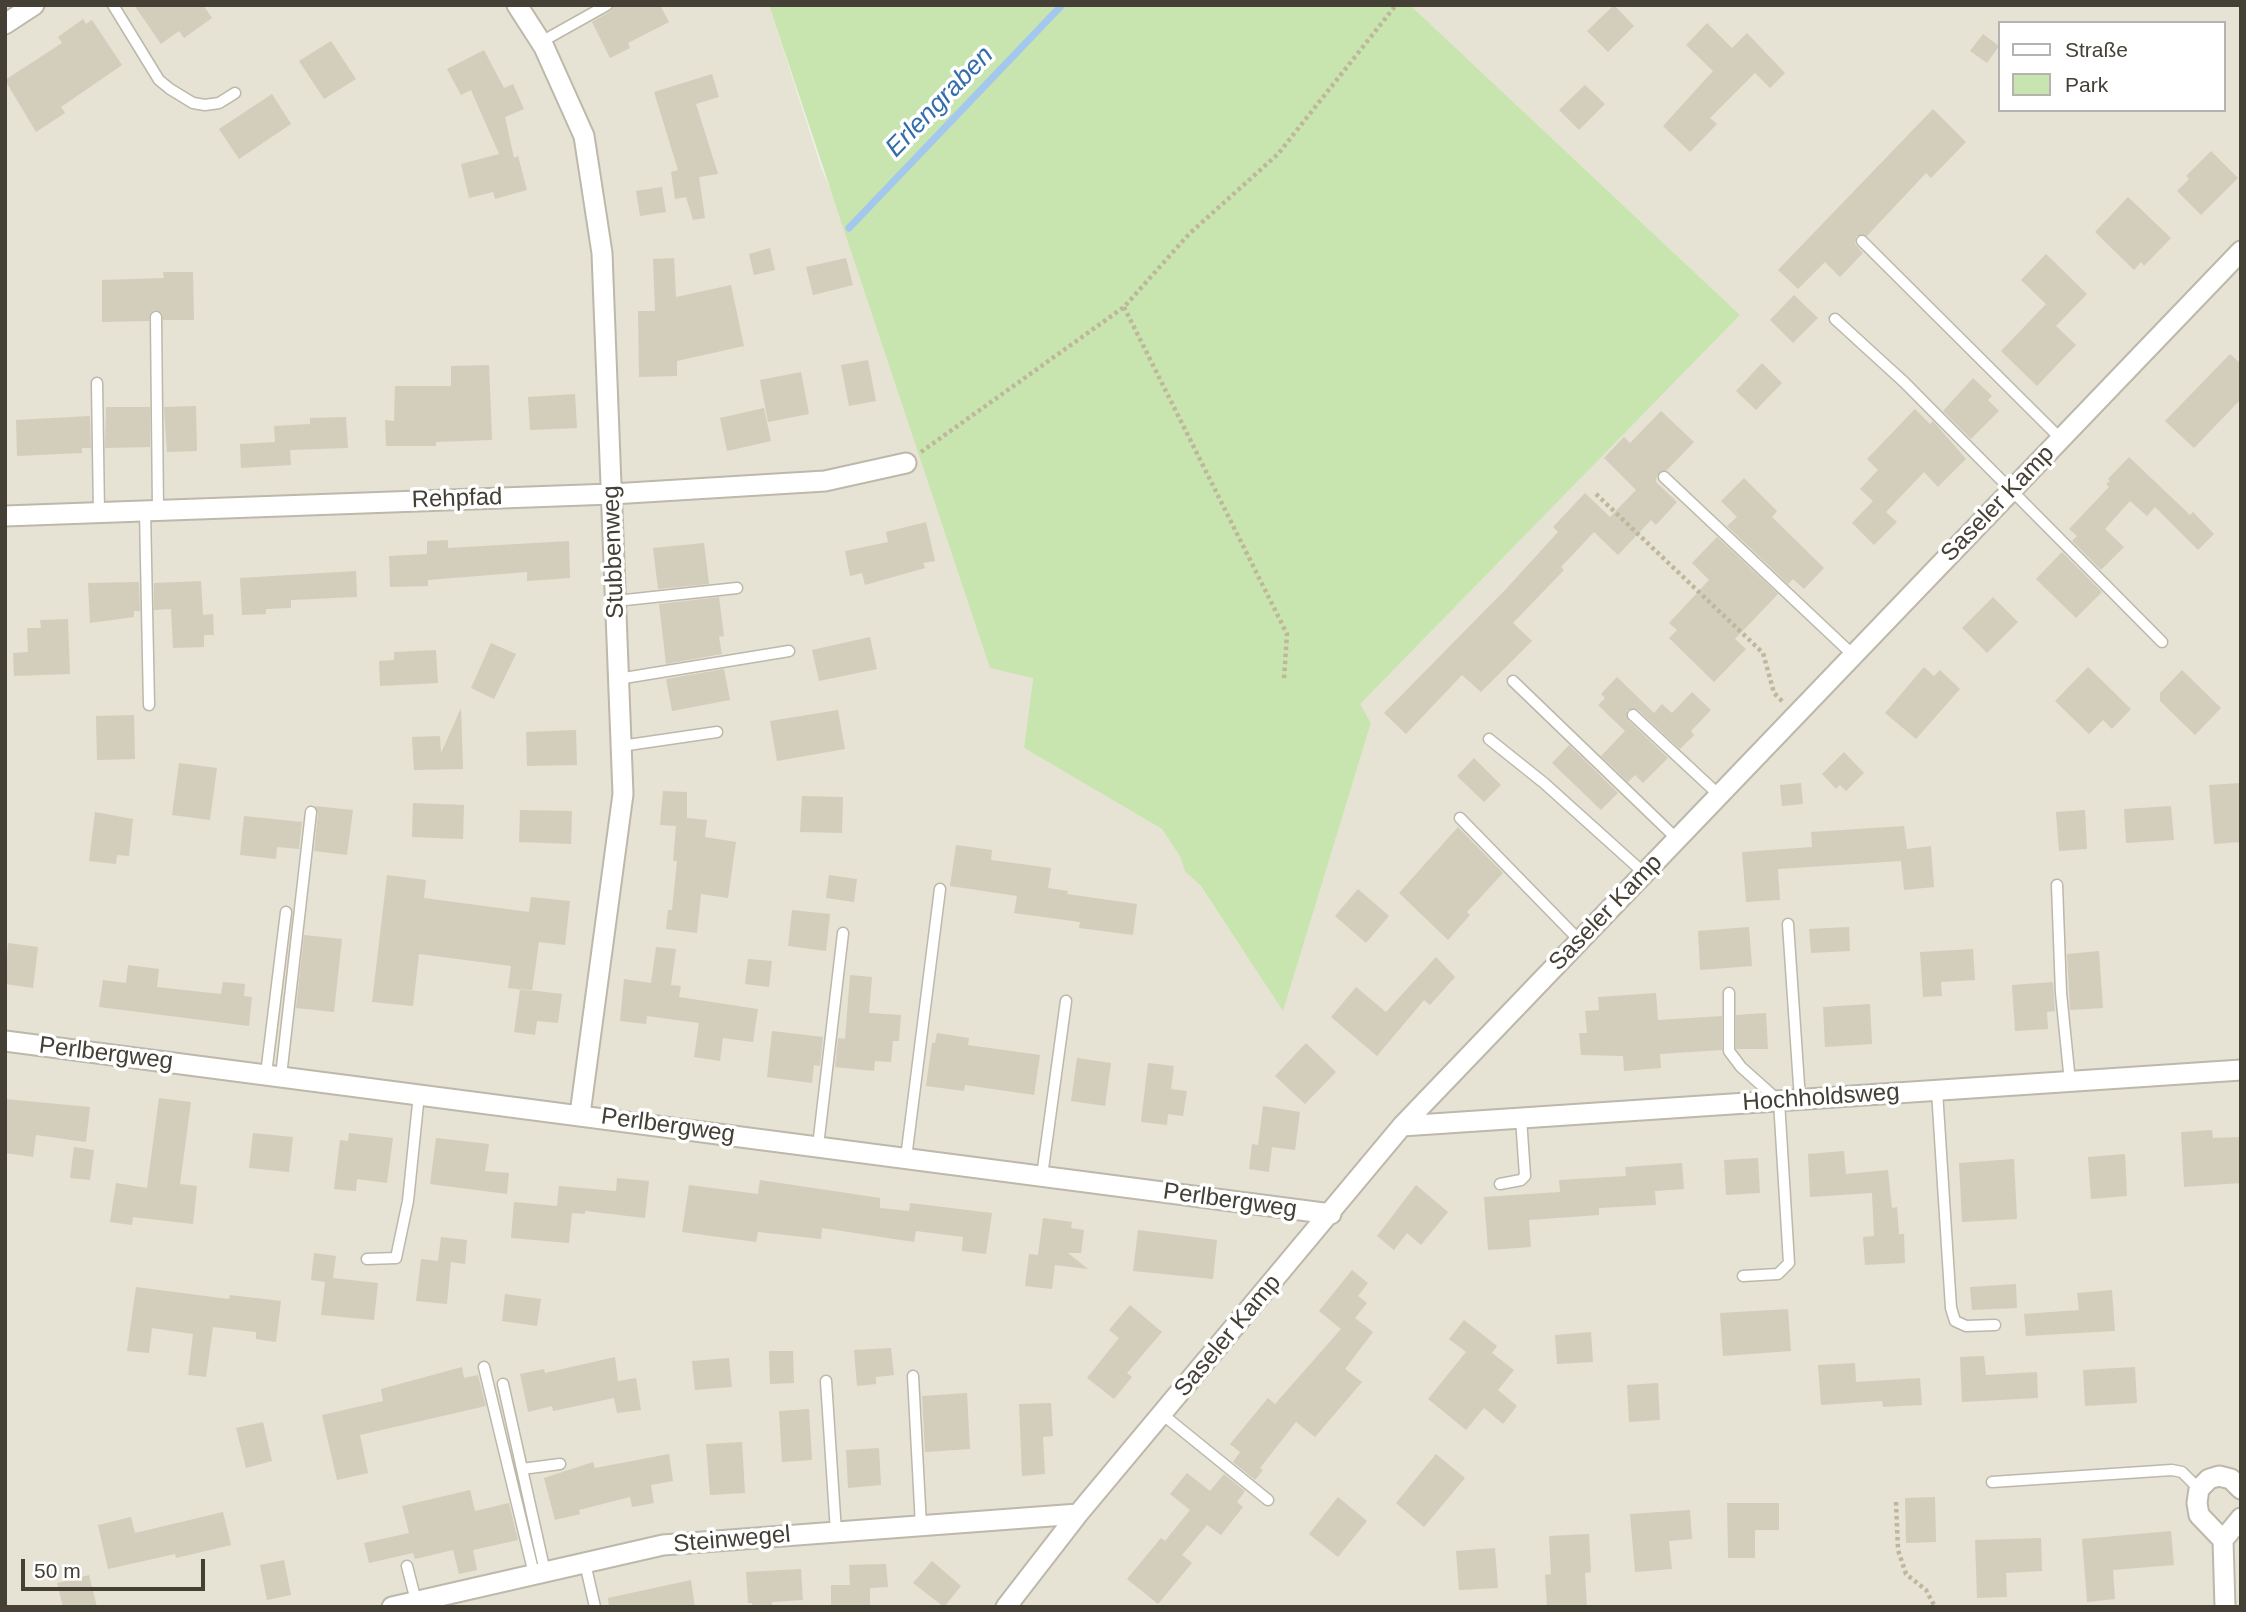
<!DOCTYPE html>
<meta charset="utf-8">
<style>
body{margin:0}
#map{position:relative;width:2246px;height:1612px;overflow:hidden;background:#f2f0e6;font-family:Arial,sans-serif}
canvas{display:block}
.frame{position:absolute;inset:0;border:7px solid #454036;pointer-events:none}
.legend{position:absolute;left:1998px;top:21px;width:228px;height:91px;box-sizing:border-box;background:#fff;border:2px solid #b5b3af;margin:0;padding:9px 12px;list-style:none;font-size:21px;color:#454036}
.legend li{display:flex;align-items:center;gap:14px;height:35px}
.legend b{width:35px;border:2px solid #b5b3af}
.scale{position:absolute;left:21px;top:1559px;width:184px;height:32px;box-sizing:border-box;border:4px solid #454036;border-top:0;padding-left:9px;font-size:21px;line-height:24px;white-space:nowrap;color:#454036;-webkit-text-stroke:5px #fff;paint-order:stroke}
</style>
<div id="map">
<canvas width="2246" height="1612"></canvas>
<div class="frame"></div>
<ul class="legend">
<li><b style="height:9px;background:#fff"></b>Straße</li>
<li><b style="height:19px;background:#c8e5b0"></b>Park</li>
</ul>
<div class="scale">50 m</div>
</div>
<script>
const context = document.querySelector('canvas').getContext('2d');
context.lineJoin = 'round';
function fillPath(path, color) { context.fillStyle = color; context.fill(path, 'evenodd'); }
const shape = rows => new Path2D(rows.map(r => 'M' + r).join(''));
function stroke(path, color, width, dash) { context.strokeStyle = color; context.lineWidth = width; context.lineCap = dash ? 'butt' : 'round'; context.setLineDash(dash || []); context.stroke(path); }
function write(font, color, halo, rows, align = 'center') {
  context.font = font + ' Arial,sans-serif'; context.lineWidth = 7; context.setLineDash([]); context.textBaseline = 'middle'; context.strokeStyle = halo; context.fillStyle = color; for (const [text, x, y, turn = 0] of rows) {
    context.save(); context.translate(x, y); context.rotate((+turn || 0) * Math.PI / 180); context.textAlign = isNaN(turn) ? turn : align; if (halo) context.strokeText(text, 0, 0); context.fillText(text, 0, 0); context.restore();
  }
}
const residential = shape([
 [5,5,769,5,821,167,1033,677,1024,748,1162,829,1283,1010,1371,723,1359,704,1740,315,1410,5,2241,5,2241,1607,5,1607],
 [1999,23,2223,23,2223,110,1999,110]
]);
const green = shape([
 [769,5,1410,5,1740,315,1360,704,1371,723,1283,1011,1200,885,1185,871,1181,858,1162,829,1024,748,1033,678,990,668]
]);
const stream = shape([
 [849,228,1062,5]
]);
const building = shape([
 [134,5,203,5,212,18,184,38,179,31,161,44],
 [614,5,660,5,669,22,628,43,630,48,610,58,592,22,611,11],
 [1614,5,1634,26,1608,52,1587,31],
 [83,19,86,24,92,20,122,65,61,107,65,113,36,132,5,80,62,43,58,37],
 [1707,23,1732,48,1747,33,1785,73,1770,88,1755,73,1710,118,1717,124,1690,152,1663,126,1713,71,1686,45],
 [1983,34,1999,46,1987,63,1970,51],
 [331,41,356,79,324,99,299,61],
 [484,50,504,88,513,84,524,109,505,117,514,158,518,156,527,190,495,199,493,192,469,198,461,164,499,154,471,90,461,95,447,69],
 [712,74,719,97,696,104,718,174,699,177,705,218,693,220,686,197,675,199,671,172,678,170,654,92],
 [1585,85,1605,104,1579,130,1559,110],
 [272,94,291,124,239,159,219,129],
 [1933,109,1966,142,1931,178,1926,173,1867,236,1856,236,1855,244,1863,253,1840,277,1825,262,1798,289,1778,270],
 [2211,151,2238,178,2201,215,2177,191,2189,179,2186,176],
 [662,187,666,212,640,216,636,191],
 [2128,197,2171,238,2144,266,2141,262,2134,270,2095,232],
 [770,248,775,270,754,275,749,254],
 [2046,254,2087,294,2056,326,2076,345,2037,386,2001,351,2046,304,2021,280],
 [674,258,676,297,731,285,744,346,677,361,677,376,639,377,638,311,655,311,653,259],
 [846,258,853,285,813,295,806,267],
 [163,272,193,272,194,320,163,320,162,313,155,310,150,313,149,321,102,322,102,280,164,278],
 [1794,295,1818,318,1793,343,1770,320],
 [2230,354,2241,364,2241,399,2194,448,2165,421],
 [868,360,876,401,849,406,841,365],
 [1762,363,1782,383,1756,410,1736,391],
 [489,365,492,440,436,442,436,446,386,446,385,420,394,421,395,386,451,386,451,366],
 [801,372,809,414,768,422,760,380],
 [1973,378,1992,396,1988,400,1999,411,1971,439,1943,411],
 [575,394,577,428,530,430,528,397],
 [196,406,197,451,167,452,164,407],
 [106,407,150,407,150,447,105,448],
 [764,408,771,441,727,451,720,418],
 [1915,409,1930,424,1933,421,1966,459,1938,487,1924,472,1886,512,1897,522,1874,545,1852,523,1873,501,1860,489,1878,470,1867,459],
 [1661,411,1694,442,1667,470,1657,475,1656,482,1677,502,1656,525,1651,520,1618,555,1594,532,1561,567,1564,570,1513,623,1532,641,1481,692,1462,675,1406,734,1384,713,1506,589,1558,532,1553,527,1585,493,1610,517,1636,490,1604,458,1624,437,1630,443],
 [90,416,91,448,82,448,82,453,17,456,16,420],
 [346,417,348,448,290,450,291,465,241,468,240,444,275,442,274,426,310,424,310,418],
 [2129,457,2190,515,2193,512,2214,534,2198,550,2155,507,2147,516,2130,501,2105,529,2124,547,2101,570,2072,541,2077,536,2069,529,2109,487,2106,484,2110,481,2108,479],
 [1744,478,1777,511,1772,517,1824,568,1804,589,1793,579,1788,584,1727,526,1737,517,1721,501],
 [926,522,935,561,923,563,925,568,865,585,862,573,850,576,845,551,888,542,886,532],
 [1717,537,1778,594,1735,639,1746,649,1714,682,1669,638,1677,630,1669,623,1709,580,1692,563],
 [448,540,448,548,569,541,570,578,527,581,527,572,428,580,428,586,390,587,389,556,427,554,427,541],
 [704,543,709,584,658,589,653,548],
 [2062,552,2102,592,2076,618,2036,579],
 [356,571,357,597,291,600,291,608,266,609,266,614,242,615,240,578],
 [201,581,203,615,213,614,214,635,204,635,204,647,173,648,171,609,154,610,154,583],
 [139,582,140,611,134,611,134,617,90,623,88,583],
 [719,597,724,636,719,637,722,654,666,664,659,604],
 [1993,597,2018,622,1987,653,1962,628],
 [68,619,70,674,14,676,13,653,28,652,27,628,41,628,40,620],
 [870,637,877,669,819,681,812,650],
 [491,643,516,654,494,699,471,688],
 [436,650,438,683,380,686,379,661,394,660,394,652],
 [1924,667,1934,676,1940,670,1960,689,1916,739,1885,713],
 [2088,667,2131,709,2112,729,2103,720,2089,734,2055,701],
 [724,669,730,700,672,711,666,679],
 [2182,670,2221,708,2195,735,2160,701,2160,693],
 [1617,677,1654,713,1662,704,1672,713,1692,692,1711,710,1691,731,1694,735,1680,749,1638,710,1627,710,1628,720,1668,758,1643,783,1635,775,1628,782,1601,756,1625,731,1598,705,1605,698,1601,694],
 [461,708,463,769,414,770,412,737,440,736,441,753],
 [838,710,845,749,777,761,770,721],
 [134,715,135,759,97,760,96,716],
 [576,730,577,765,527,766,526,732],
 [1569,745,1618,793,1601,810,1552,763],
 [1844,752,1864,773,1846,791,1840,785,1836,789,1822,774],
 [1474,758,1501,785,1484,802,1457,776],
 [179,763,217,768,210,820,172,815],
 [1801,783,1803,804,1782,806,1780,785],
 [2241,783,2241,842,2214,844,2209,785],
 [663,791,687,792,687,818,707,820,705,837,736,842,728,898,701,894,697,933,666,929,668,910,672,910,677,861,673,861,676,826,660,825],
 [802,796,843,797,842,833,800,832],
 [413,803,464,805,463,839,412,837],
 [315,806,353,810,347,855,314,851,318,813],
 [2171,806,2174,840,2126,843,2124,809],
 [520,810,572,811,571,844,519,842],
 [2085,810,2087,849,2059,851,2056,812],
 [95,812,133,819,129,856,117,855,116,864,89,861],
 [244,816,302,822,299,849,277,847,276,859,240,855],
 [1904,826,1907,849,1931,846,1934,887,1904,890,1901,861,1778,869,1780,900,1746,902,1742,852,1812,847,1811,832],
 [1458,827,1503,873,1467,912,1470,915,1448,940,1399,893],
 [956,845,992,850,991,860,1051,868,1048,888,1068,891,1067,894,1137,904,1133,935,1079,928,1080,922,1014,913,1017,896,950,886],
 [387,875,426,880,424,898,529,912,531,897,570,901,565,945,539,942,532,991,508,988,511,966,419,954,413,1006,372,1002],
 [829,875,857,879,854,902,826,898],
 [1358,889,1389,916,1366,943,1335,916],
 [792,910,830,914,826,951,788,946],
 [1749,927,1752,966,1700,970,1698,931],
 [1849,927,1850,951,1811,953,1809,929],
 [304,935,342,939,334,1012,296,1008],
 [8,943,38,947,33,988,5,984],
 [656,947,676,949,671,985,681,986,679,997,758,1009,753,1042,723,1038,720,1061,694,1057,699,1023,647,1016,646,1024,620,1021,624,979,651,983],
 [1973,949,1975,980,1941,982,1942,996,1923,997,1920,952],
 [2099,951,2103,1008,2070,1010,2067,954],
 [1436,957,1455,977,1430,1005,1424,1000,1377,1056,1331,1017,1356,987,1386,1012],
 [748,959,772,961,769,987,745,984],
 [128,965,159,969,157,987,221,994,223,982,245,984,244,996,252,997,249,1026,99,1007,103,980,126,983],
 [850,975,872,977,869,1013,901,1015,899,1041,893,1041,891,1062,875,1061,874,1071,835,1067,838,1038,845,1039],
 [2053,982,2055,1011,2047,1012,2048,1029,2015,1031,2012,985],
 [520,989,562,994,558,1023,537,1021,535,1035,514,1032],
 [1656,993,1658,1020,1722,1016,1722,1050,1660,1054,1661,1068,1624,1071,1623,1056,1581,1055,1579,1033,1587,1033,1585,1011,1599,1010,1598,997],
 [1870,1004,1872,1044,1825,1047,1823,1007],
 [1766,1013,1768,1049,1736,1049,1736,1015],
 [772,1031,823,1037,820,1066,814,1065,812,1083,767,1077],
 [937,1033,969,1038,968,1045,1040,1055,1034,1095,965,1085,964,1091,926,1086,932,1043,935,1043],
 [1306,1043,1336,1072,1305,1104,1275,1076],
 [1077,1058,1111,1063,1105,1106,1071,1101],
 [1148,1063,1174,1066,1171,1089,1187,1091,1183,1116,1168,1114,1167,1125,1141,1122],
 [159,1098,191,1102,180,1184,197,1186,193,1224,133,1217,132,1225,110,1222,116,1183,147,1188],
 [5,1099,90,1107,86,1142,36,1135,33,1157,5,1153],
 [1263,1106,1300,1112,1295,1150,1265,1146,1272,1147,1269,1172,1249,1169,1252,1144,1258,1145],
 [2212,1130,2213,1138,2241,1137,2241,1183,2184,1187,2181,1132],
 [253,1133,293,1137,289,1172,249,1168],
 [349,1133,393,1138,387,1183,357,1179,356,1191,334,1189,340,1140,348,1141],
 [436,1138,489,1144,485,1171,509,1173,507,1194,430,1184],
 [74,1147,94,1150,90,1180,70,1178],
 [1844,1151,1846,1174,1888,1170,1892,1208,1897,1207,1899,1234,1904,1234,1905,1263,1865,1265,1863,1237,1874,1236,1872,1193,1810,1197,1808,1154],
 [2125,1154,2127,1196,2091,1199,2088,1157],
 [1758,1158,1760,1193,1726,1195,1724,1160],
 [2014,1159,2017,1219,1962,1222,1959,1163],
 [1682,1163,1684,1189,1655,1191,1656,1205,1599,1208,1599,1215,1529,1220,1531,1247,1488,1250,1484,1197,1560,1192,1559,1180,1626,1176,1625,1167],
 [617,1178,649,1181,645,1218,585,1211,585,1214,572,1213,569,1243,511,1238,514,1202,557,1206,559,1186,616,1191],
 [760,1180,880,1198,880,1208,909,1211,910,1203,992,1213,986,1254,962,1251,963,1237,916,1231,914,1242,822,1228,821,1239,758,1232,756,1242,682,1232,689,1185,758,1194],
 [1416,1185,1448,1212,1421,1245,1407,1233,1394,1250,1377,1236],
 [1043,1218,1072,1222,1071,1228,1084,1230,1081,1253,1068,1253,1088,1269,1055,1265,1052,1289,1025,1286,1029,1254,1038,1255],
 [1138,1230,1217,1240,1213,1279,1133,1271],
 [441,1237,467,1240,465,1264,451,1262,447,1304,416,1301,421,1259,438,1261],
 [314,1253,336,1256,333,1278,378,1283,374,1320,321,1315,325,1282,311,1280],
 [1352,1270,1368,1283,1358,1296,1367,1303,1355,1318,1373,1332,1345,1369,1362,1382,1315,1437,1296,1422,1260,1468,1263,1470,1255,1480,1233,1462,1240,1452,1230,1444,1268,1398,1275,1404,1341,1329,1319,1311],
 [2016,1284,2017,1308,1972,1310,1970,1287],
 [136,1287,229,1299,230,1295,281,1301,276,1342,256,1339,256,1332,213,1327,206,1377,188,1375,193,1334,152,1328,149,1353,127,1351],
 [2112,1290,2115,1331,2026,1336,2024,1314,2079,1310,2077,1293],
 [505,1294,541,1299,537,1326,502,1321],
 [1130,1305,1162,1332,1127,1373,1132,1377,1114,1399,1087,1378,1119,1338,1109,1330],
 [1788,1309,1791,1351,1723,1356,1720,1313],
 [1464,1320,1497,1346,1492,1353,1514,1370,1498,1390,1517,1406,1503,1424,1484,1408,1466,1430,1428,1399,1466,1352,1449,1339],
 [1591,1332,1593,1362,1557,1364,1555,1335],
 [891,1348,894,1375,876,1377,876,1384,857,1386,854,1350],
 [769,1351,793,1351,794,1383,770,1384],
 [1984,1356,1986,1375,2037,1372,2038,1398,1962,1402,1960,1357],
 [615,1357,618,1381,636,1378,641,1410,617,1413,614,1398,553,1411,552,1406,528,1412,520,1374,544,1369,545,1373],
 [729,1358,732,1387,695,1390,692,1361],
 [1855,1363,1856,1382,1920,1378,1922,1405,1883,1407,1882,1401,1821,1405,1818,1365],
 [462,1367,464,1378,478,1375,486,1406,360,1435,368,1473,337,1480,322,1415,383,1401,381,1389],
 [2135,1367,2137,1403,2085,1406,2083,1370],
 [1658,1383,1660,1420,1629,1422,1627,1385],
 [967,1393,970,1449,925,1452,922,1396],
 [1051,1403,1053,1436,1043,1437,1045,1474,1022,1476,1019,1404],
 [809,1409,812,1460,782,1462,779,1411],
 [263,1422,272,1461,246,1468,236,1428],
 [742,1442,745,1493,710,1495,706,1444],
 [879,1448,881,1485,848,1488,846,1450],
 [669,1454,673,1481,651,1485,654,1503,632,1507,630,1497,579,1510,580,1514,555,1520,544,1478,593,1462,595,1468],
 [1436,1454,1465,1478,1424,1527,1396,1503],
 [1187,1473,1210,1491,1224,1474,1245,1491,1237,1502,1243,1507,1221,1535,1207,1525,1182,1555,1192,1563,1158,1604,1127,1579,1161,1538,1165,1541,1190,1510,1170,1494],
 [470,1490,475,1511,509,1503,518,1540,473,1550,477,1570,459,1574,453,1550,415,1559,413,1553,369,1563,364,1543,409,1533,402,1506],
 [1338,1497,1367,1521,1338,1557,1309,1534],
 [1935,1497,1936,1542,1906,1543,1905,1498],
 [1727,1503,1779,1503,1779,1530,1755,1530,1755,1558,1728,1558],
 [1690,1510,1692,1539,1669,1541,1672,1569,1635,1572,1630,1514],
 [223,1512,231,1545,176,1558,175,1554,108,1569,98,1525,131,1517,135,1533],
 [2171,1531,2174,1565,2113,1570,2115,1599,2087,1602,2082,1539],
 [1589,1534,1591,1572,1585,1573,1587,1607,1547,1607,1545,1575,1551,1574,1549,1536],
 [2041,1538,2042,1571,2006,1573,2007,1597,1977,1598,1975,1540],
 [1495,1548,1498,1588,1459,1590,1456,1551],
 [284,1560,291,1595,267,1600,260,1565],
 [932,1561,961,1586,944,1607,913,1583],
 [886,1564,888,1587,870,1588,870,1607,831,1607,831,1585,850,1585,849,1565],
 [801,1569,803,1600,772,1602,772,1607,753,1607,752,1603,748,1603,746,1572],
 [89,1575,97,1607,63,1607,57,1583],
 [691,1580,695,1607,609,1607,608,1598]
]);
const path = shape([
 [1124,307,1287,634,1284,679],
 [921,452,1124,307,1189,234,1278,154,1396,5],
 [1596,494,1763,653,1774,693,1783,702],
 [1896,1502,1898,1550,1906,1574,1926,1590,1935,1607]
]);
const lane = shape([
 [113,5,159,80,170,89,193,103,205,105,219,103,235,93],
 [541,42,607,5],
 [1862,241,2061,439],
 [156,317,158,511],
 [1835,319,1904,382,2162,642],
 [97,383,99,513],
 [1664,477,1853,655],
 [145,511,149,705],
 [616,601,737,588],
 [618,679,789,651],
 [1513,681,1677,839],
 [1633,715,1719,795],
 [1489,739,1544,783,1644,873],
 [621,746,717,732],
 [1460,818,1580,941],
 [2057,885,2061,993,2070,1082],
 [1788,924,1800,1100],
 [1729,993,1729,1051,1741,1067,1779,1101,1789,1263,1778,1274,1743,1276],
 [266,1074,286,912],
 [281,1076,311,812],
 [1937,1091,1951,1308,1955,1321,1966,1326,1995,1325],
 [818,1146,843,933],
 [906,1158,940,889],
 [1042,1176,1066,1001],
 [1500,1184,1521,1180,1525,1176,1521,1118],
 [367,1259,396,1258,408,1201,419,1094],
 [484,1367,534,1574],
 [913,1376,921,1526],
 [826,1381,836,1532],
 [503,1384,545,1572],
 [1162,1414,1268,1500],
 [522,1469,560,1464],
 [1992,1482,2172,1470,2182,1472,2199,1489],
 [585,1563,595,1607],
 [407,1566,416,1601]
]);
const street = shape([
 [517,5,544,47,584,136,602,253,623,794,580,1114],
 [5,24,34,5],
 [5,516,612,494,825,481,906,463],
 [5,1041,1331,1214],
 [1402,1126,2241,1070],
 [2223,1540,2241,1518],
 [392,1607,663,1545,1078,1514],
 [1006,1607,1078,1514,1402,1126,2241,251],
 [2225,1607,2223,1540,2199,1515,2197,1503,2199,1489,2209,1479,2219,1476,2231,1479,2241,1489]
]);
const streetNames = [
 ["Rehpfad",457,499,-2],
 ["Saseler Kamp",1998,504,-46],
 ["Stubbenweg",614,552,-92],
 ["Saseler Kamp",1606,913,-46],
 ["Perlbergweg",106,1054,7],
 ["Hochholdsweg",1821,1098,-4],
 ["Perlbergweg",668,1126,8],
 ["Perlbergweg",1230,1201,8],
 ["Saseler Kamp",1228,1336,-50],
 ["Steinwegel",732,1540,-5]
];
const waterNames = [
 ["Erlengraben",940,102,-46]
];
fillPath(residential, '#e6e2d4');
fillPath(green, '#c8e5b0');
stroke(stream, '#a4c8ed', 7);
fillPath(building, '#d3cdbc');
stroke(lane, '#bdb8a9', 13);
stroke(street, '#bdb8a9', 23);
stroke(path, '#bfb69b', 4.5, [3.5, 3.5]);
stroke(lane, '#fff', 10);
stroke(street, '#fff', 19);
write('24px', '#454036', '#fff', streetNames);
write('italic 26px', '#336dac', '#fff', waterNames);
</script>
